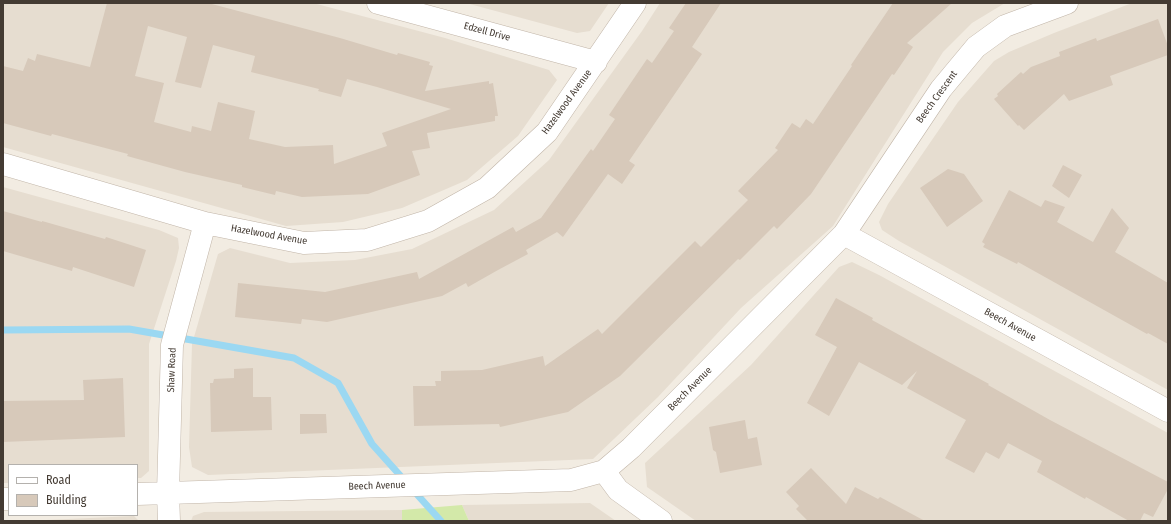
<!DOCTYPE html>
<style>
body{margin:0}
#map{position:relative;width:1171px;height:524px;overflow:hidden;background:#f2ece2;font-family:"Fira Sans Condensed",sans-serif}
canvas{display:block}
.frame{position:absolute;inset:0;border:4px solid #443b33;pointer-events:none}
.legend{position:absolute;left:8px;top:464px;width:130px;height:52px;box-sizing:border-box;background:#fff;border:1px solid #b4b1ad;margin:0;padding:5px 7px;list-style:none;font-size:12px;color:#443b33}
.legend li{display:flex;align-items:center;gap:8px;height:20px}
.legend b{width:20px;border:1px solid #b4b1ad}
</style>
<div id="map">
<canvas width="1171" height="524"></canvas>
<div class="frame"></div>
<ul class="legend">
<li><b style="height:5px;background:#fff"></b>Road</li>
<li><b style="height:11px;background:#d7c9ba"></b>Building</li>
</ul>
</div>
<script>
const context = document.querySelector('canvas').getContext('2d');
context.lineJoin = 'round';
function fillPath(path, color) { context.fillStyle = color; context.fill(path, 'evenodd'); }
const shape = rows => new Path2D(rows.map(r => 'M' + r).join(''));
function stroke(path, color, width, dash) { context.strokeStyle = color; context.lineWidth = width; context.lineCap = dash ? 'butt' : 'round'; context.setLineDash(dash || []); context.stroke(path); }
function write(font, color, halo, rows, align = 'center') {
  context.font = font + ' "Fira Sans Condensed",sans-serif'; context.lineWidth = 4; context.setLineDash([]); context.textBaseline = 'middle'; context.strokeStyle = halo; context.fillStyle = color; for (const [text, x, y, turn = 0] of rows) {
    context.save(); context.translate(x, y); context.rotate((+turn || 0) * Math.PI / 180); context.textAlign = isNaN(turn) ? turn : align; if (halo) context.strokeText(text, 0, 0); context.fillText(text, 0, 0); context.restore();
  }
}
const residential = shape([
 [3,3,313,3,445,38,549,70,557,80,518,136,467,180,402,208,343,222,286,226,3,147],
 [466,3,609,3,590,31,577,33],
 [660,3,1005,3,972,23,943,52,833,226,741,308,658,397,593,459,208,475,192,467,189,447,192,344,218,254,230,248,290,263,355,260,412,249,494,210,549,160,642,31],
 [1132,3,1168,3,1168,390,899,241,882,230,879,222,888,204,958,102,994,61,1009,52,1054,33],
 [3,187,159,230,178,238,179,248,176,261,149,344,149,471,141,478,137,478,137,465,9,465,9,483,3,483],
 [852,262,879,275,1168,433,1168,521,696,521,647,487,645,463,751,365,839,267],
 [590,503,616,521,469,521,462,505],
 [402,510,402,521,191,521,193,516,204,512],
 [134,516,139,521,24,521]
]);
const green = shape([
 [462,505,469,521,402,521,402,510]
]);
const stream = shape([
 [3,330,129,329,294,358,338,383,372,444,406,482],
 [413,490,441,521]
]);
const building = shape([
 [107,3,208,3,340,38,397,55,398,53,430,62,429,65,433,66,425,91,489,81,489,84,493,83,498,116,495,116,495,121,427,133,430,148,412,151,420,175,368,194,302,197,276,191,275,195,242,187,242,185,185,172,127,156,128,154,52,134,51,136,3,123,3,66,23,71,28,58,35,61,37,54,90,67],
 [148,26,187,37,175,82,201,88,213,45,255,56,251,72,319,89,318,91,341,97,347,79,377,87,451,109,382,133,387,146,334,164,333,145,285,147,249,139,255,111,218,102,211,131,192,126,191,132,154,122,164,83,135,76],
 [686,3,721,3,692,47,702,54,629,161,635,165,622,184,608,174,563,237,557,232,526,250,528,254,498,270,468,287,466,283,442,296,327,322,302,319,301,324,235,317,238,283,325,292,417,272,419,279,513,227,516,232,541,218,591,149,593,151,615,119,609,115,647,59,652,63,674,31,669,28],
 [893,3,952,3,907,43,913,47,894,75,892,74,811,194,777,229,774,226,740,260,738,259,620,376,568,412,500,427,499,424,414,426,413,386,436,386,435,381,441,381,441,371,482,370,543,356,545,366,598,329,602,334,695,241,701,247,748,200,738,191,778,150,775,148,792,123,800,128,806,119,813,124,852,66,851,65],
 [1158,19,1168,46,1168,55,1110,76,1113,85,1069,101,1064,94,1024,130,1019,125,1018,126,994,99,998,96,997,94,1021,72,1023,74,1031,67,1060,56,1059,52,1096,38,1097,41],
 [1063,165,1082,175,1069,198,1052,186],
 [948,169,964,174,983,201,947,227,920,188],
 [1009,190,1041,207,1045,200,1065,207,1057,222,1093,242,1112,208,1129,228,1115,252,1168,283,1168,344,1148,333,1147,334,1018,262,1017,264,983,247,985,244,982,242],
 [3,211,42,222,42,221,105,239,106,237,146,250,134,287,73,267,72,271,3,251],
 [836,298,873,318,872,320,989,384,988,385,1050,420,1168,482,1168,489,1153,517,1144,513,1140,521,1129,521,1086,497,1085,499,1037,472,1042,461,1008,443,999,459,986,452,974,473,945,458,966,420,907,388,917,371,902,385,859,362,829,416,807,403,837,347,815,335],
 [253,368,253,397,271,397,272,430,211,432,210,383,213,383,214,379,234,378,234,369],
 [123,378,125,437,3,442,3,401,84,400,83,380],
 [300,414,326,414,327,433,300,434],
 [745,420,748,439,757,437,762,465,720,473,716,452,713,450,709,427],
 [811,468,846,504,855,487,878,499,880,497,925,521,808,521,796,509,799,506,786,492]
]);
const minor = shape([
 [378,3,596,62],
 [3,164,205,223,304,243,367,240,428,221,487,188,547,132,635,3],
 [844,234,941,89,976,47,1005,26,1067,3],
 [604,471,618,490,661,521],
 [137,494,571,480,604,471,631,448,844,234,1168,411],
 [3,499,9,499],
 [169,521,168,493,172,345,205,223]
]);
const streetNames = [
 ["Edzell Drive",487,32,15],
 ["Beech Crescent",937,97,-54],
 ["Hazelwood Avenue",567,102,-54],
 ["Hazelwood Avenue",269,235,10],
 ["Beech Avenue",1010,325,29],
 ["Shaw Road",172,370,-88],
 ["Beech Avenue",690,389,-45],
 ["Beech Avenue",377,486,-2]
];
fillPath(residential, '#e6ddd0');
fillPath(green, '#d3e9a9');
stroke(stream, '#9bd8f2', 7);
fillPath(building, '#d7c9ba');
stroke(minor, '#c1b5a8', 23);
stroke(minor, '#fff', 22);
write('10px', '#443b33', '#fff', streetNames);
</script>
